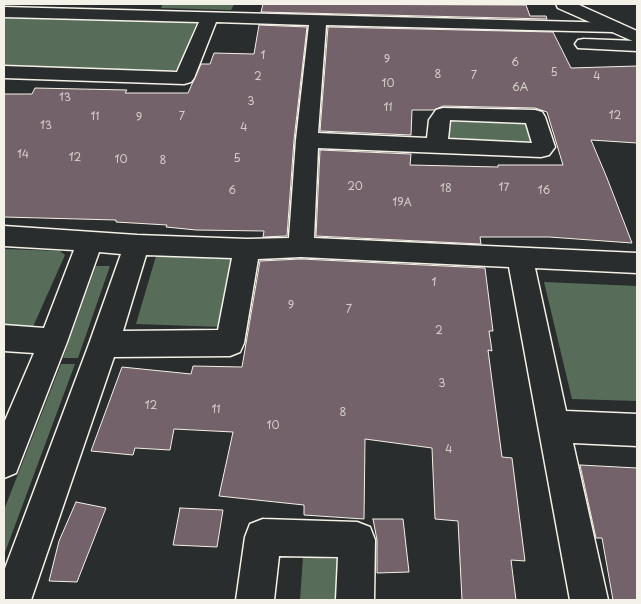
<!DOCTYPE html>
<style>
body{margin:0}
#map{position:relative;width:641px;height:604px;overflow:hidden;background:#2a2d2e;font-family:"Playpen Sans",sans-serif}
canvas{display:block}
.frame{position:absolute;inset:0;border:5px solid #f4f1e8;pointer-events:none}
</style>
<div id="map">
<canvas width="641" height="604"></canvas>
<div class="frame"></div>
</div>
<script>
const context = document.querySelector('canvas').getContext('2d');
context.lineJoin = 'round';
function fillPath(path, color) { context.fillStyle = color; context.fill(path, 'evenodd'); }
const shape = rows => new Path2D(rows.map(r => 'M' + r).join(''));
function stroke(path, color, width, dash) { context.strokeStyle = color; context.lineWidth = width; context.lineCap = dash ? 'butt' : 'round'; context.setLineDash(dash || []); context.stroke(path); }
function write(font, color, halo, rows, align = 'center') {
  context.font = font + ' "Playpen Sans",sans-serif'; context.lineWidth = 4; context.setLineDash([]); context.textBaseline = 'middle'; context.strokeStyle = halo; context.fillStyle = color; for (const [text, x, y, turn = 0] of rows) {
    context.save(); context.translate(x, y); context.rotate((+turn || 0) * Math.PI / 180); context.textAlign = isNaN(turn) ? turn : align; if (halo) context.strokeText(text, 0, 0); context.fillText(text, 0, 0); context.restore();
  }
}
const green = shape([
 [163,4,234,4,231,10,161,8],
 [4,16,96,18,197,22,178,69,166,74,4,65],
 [453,119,529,121,532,143,526,145,447,142,448,122],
 [4,249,60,251,65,255,32,329,4,327],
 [156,256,235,259,222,327,136,324],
 [96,266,110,266,78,358,63,358],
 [544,282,637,286,637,401,572,399],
 [61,364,75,364,4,555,4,510],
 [303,557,339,559,338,600,300,600]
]);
const building = shape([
 [263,4,526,5,530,16,546,16,547,19,261,12,263,4],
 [259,25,307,27,294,140,287,236,263,237,264,231,196,230,166,227,167,225,116,222,116,220,4,217,4,94,32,94,35,88,127,90,125,93,188,93,201,64,210,64,214,53,254,54,259,25],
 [328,27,553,32,571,68,637,66,637,143,591,140,607,178,632,243,549,237,480,237,481,244,316,236,320,150,411,154,410,165,498,167,498,165,563,165,547,112,535,108,443,106,434,110,412,110,411,135,320,131,328,27],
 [301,259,485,268,493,331,489,331,492,351,488,350,502,457,512,458,525,561,511,560,516,600,462,600,458,521,435,519,432,448,365,439,364,519,304,515,304,505,219,496,233,432,174,429,170,450,135,448,133,455,91,451,122,367,191,374,193,366,242,367,260,261,301,259],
 [580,465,637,468,637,600,613,600,602,538,596,538,580,465],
 [76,502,106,508,77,582,49,581,59,541,76,502],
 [180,508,223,510,217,547,173,545,180,508],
 [373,519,403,519,409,572,377,573,377,540,373,519]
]);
const minor = shape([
 [4,7,619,23,622,27,619,31,613,32,326,25,318,133,427,138,429,120,436,110,443,108,535,110,542,112,545,117,555,147,549,155,541,157,318,148,314,238,637,253,637,273,535,268,566,411,637,414,637,446,573,443,608,600,570,600,509,267,301,257,258,259,244,343,240,352,230,356,114,357,31,600,4,600,4,571,89,344,121,254,99,252,67,342,16,473,4,478,4,423,34,353,4,351,4,325,44,328,74,250,4,246,4,226,137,235,247,239,289,238,296,140,309,25,216,22,194,78,191,82,184,84,4,78,4,66,177,72,199,22,4,17,4,7],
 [450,120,526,123,532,143,448,139,450,120],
 [146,255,232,258,218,330,123,331,146,255],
 [584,39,637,41,637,51,578,48,575,44,578,40,584,39],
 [263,519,357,522,370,527,375,540,374,600,336,600,338,557,279,556,274,600,236,600,245,537,250,524,263,519]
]);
const tertiary = shape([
 [556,4,577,4,637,31,637,43,558,8,556,4]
]);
const numberNames = [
 ["1",263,56],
 ["9",387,60],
 ["6",515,63],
 ["5",554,73],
 ["8",438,75],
 ["7",474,76],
 ["2",258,77],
 ["4",597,77],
 ["10",388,84],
 ["6A",520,88],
 ["13",65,98],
 ["3",251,102],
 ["11",388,108],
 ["12",615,116],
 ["11",95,117],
 ["7",182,117],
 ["9",139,118],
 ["13",46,126],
 ["4",244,128],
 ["14",23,155],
 ["12",75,158],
 ["5",237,159],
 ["10",121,160],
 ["8",163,161],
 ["20",355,187],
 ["17",504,188],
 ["18",446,189],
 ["6",232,191],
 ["16",544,191],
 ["19A",402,203],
 ["1",434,283],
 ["9",291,306],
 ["7",349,310],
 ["2",439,331],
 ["3",442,384],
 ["12",151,406],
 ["11",216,410],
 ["8",343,413],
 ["10",273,426],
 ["4",449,450]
];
fillPath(green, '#586d59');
fillPath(building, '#74626b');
stroke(building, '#f4f1e8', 1);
stroke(minor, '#f4f1e8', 3);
stroke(tertiary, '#f4f1e8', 3);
fillPath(minor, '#2a2d2e');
fillPath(tertiary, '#2a2d2e');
write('11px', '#d4cdc9', null, numberNames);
</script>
